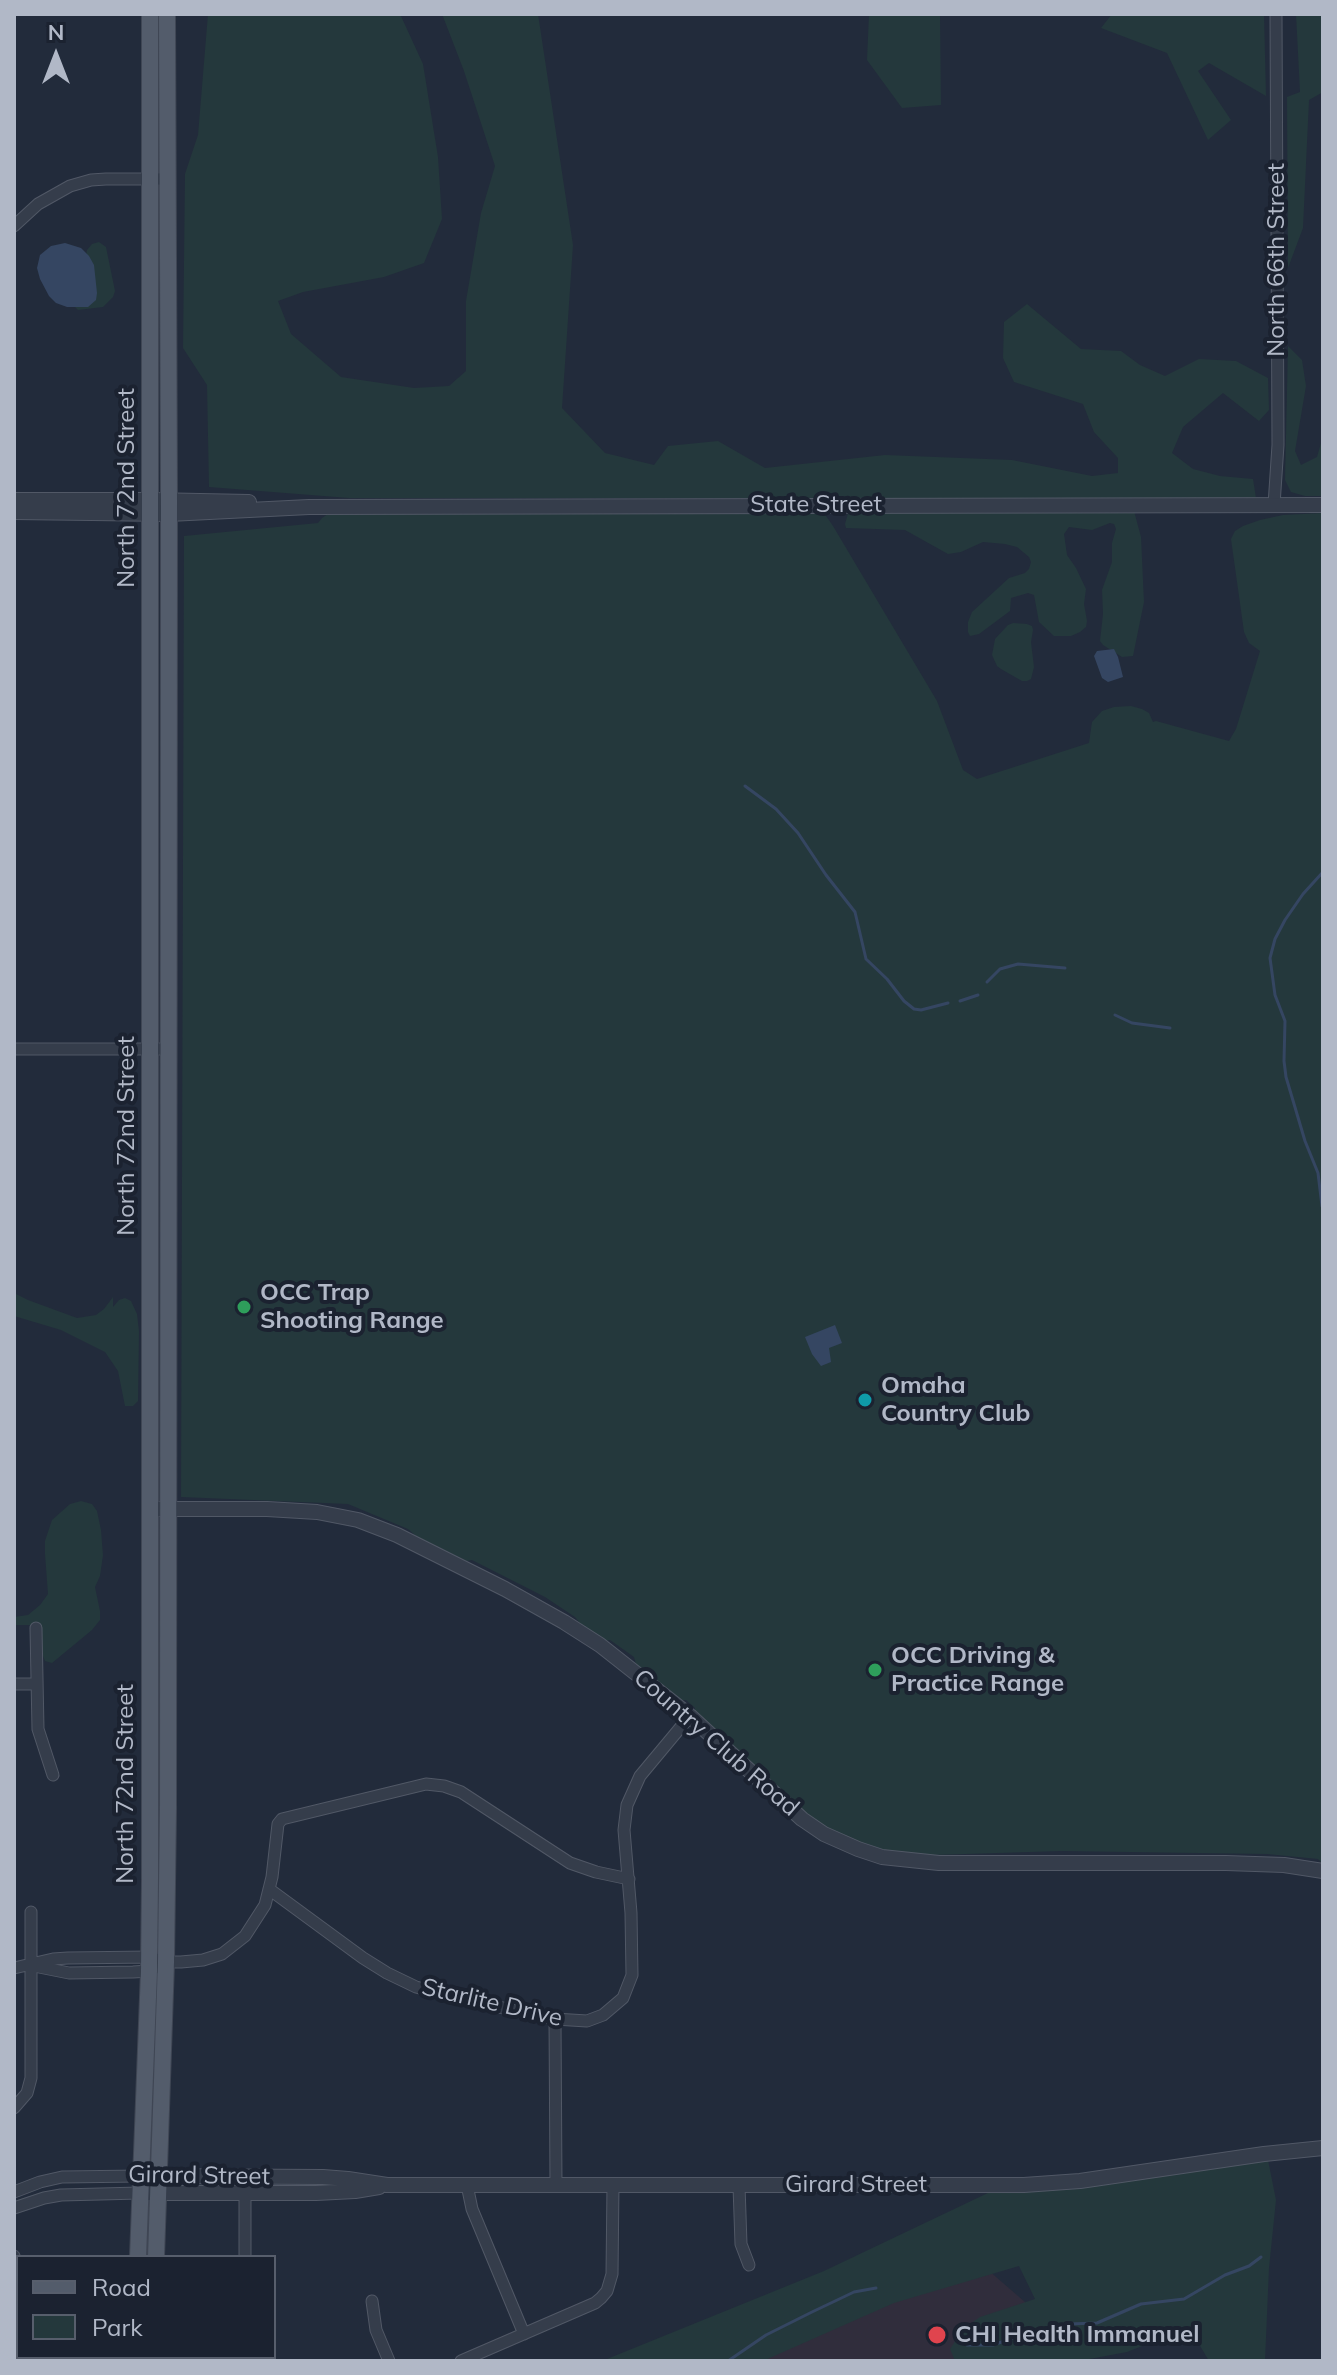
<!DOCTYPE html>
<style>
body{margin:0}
#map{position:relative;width:1337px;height:2375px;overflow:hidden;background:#222b3b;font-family:Mulish,sans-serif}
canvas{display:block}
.frame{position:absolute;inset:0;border:16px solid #b1b8c7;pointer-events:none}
.legend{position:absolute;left:16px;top:2255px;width:260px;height:104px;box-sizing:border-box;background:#1b2230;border:2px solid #575e6c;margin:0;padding:10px 14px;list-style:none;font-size:24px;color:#b1b8c7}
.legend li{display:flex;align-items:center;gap:16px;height:40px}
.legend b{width:40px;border:2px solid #575e6c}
.north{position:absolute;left:16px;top:16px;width:80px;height:80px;-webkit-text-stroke:6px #1b2230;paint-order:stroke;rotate:0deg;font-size:22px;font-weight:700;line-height:32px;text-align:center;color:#b1b8c7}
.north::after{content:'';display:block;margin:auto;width:28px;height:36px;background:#b1b8c7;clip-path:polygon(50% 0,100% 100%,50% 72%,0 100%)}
</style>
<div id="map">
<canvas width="1337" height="2375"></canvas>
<div class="frame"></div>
<ul class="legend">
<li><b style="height:10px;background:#535c6b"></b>Road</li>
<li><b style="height:22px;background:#24383c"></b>Park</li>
</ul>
<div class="north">N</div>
</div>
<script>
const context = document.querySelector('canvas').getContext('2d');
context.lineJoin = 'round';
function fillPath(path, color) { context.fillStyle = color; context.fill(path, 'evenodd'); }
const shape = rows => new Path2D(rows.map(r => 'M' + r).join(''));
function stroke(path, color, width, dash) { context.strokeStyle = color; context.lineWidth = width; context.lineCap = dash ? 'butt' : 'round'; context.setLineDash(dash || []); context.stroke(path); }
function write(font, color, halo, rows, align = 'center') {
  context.font = font + ' Mulish,sans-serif'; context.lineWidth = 8; context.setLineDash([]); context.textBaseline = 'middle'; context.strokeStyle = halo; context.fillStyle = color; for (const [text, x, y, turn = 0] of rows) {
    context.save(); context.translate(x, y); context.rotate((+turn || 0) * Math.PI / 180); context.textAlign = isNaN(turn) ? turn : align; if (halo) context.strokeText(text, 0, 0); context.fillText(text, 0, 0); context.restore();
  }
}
const medical = shape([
 [988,2270,1093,2361,754,2361,869,2308]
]);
const green = shape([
 [208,14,400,14,423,64,438,157,442,219,424,263,384,277,303,292,278,301,291,334,341,377,414,388,449,386,466,371,466,301,481,213,495,166,464,71,442,14,538,14,573,245,562,408,605,453,654,465,668,446,718,441,765,468,885,455,1012,460,1092,476,1118,473,1118,458,1094,432,1083,404,1014,382,1003,358,1004,322,1027,304,1081,349,1121,351,1140,365,1165,376,1199,359,1236,361,1268,378,1269,410,1259,421,1223,393,1183,427,1172,453,1193,469,1220,476,1253,479,1256,498,349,498,209,487,207,385,183,348,185,174,198,135],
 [869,14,940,14,941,105,902,108,867,60],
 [1112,14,1264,14,1266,96,1209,63,1198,71,1231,120,1208,140,1167,53,1101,28],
 [1296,14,1323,14,1323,92,1309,100,1303,228,1288,268,1287,97,1300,92],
 [99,242,106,247,115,291,113,297,103,307,78,310,73,305,80,291,87,250,92,244],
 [1288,346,1302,360,1306,386,1295,451,1301,465,1317,457,1323,436,1323,496,1305,496,1291,492,1285,480],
 [818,510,824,513,833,526,937,701,963,770,977,779,1089,743,1092,722,1102,711,1114,707,1131,706,1142,709,1149,713,1153,722,1156,721,1229,741,1236,729,1260,651,1249,643,1244,632,1231,539,1235,531,1243,526,1260,520,1283,515,1323,513,1323,1864,1318,1859,1267,1854,1061,1851,902,1856,824,1830,695,1712,695,1708,686,1700,679,1700,636,1664,634,1657,610,1640,605,1641,582,1626,575,1617,545,1597,472,1560,467,1561,416,1536,408,1529,348,1504,181,1497,184,536,318,523,322,518,328,514,344,511],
 [849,510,1134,511,1141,537,1144,602,1133,656,1122,657,1103,645,1100,641,1103,614,1102,590,1112,562,1112,543,1116,529,1114,524,1110,523,1092,530,1069,527,1064,534,1067,555,1076,568,1086,589,1084,604,1087,621,1086,627,1080,632,1071,636,1054,636,1039,622,1034,595,1028,593,1011,598,1010,611,979,634,970,636,968,632,968,622,972,612,1009,578,1025,573,1029,569,1031,562,1029,557,1017,547,1005,544,983,542,961,552,948,554,905,530,846,528,845,524],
 [1013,623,1027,624,1032,626,1033,630,1031,642,1034,667,1031,679,1027,681,1022,681,1001,669,997,666,992,655,995,639,1008,625],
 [14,1293,28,1300,77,1318,96,1315,104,1309,113,1297,113,1307,119,1300,125,1298,131,1301,137,1314,139,1331,138,1401,133,1406,125,1406,118,1371,105,1352,61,1330,14,1316],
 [81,1501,92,1504,97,1511,101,1530,103,1555,100,1576,95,1587,100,1611,100,1620,92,1630,52,1663,45,1661,40,1649,40,1625,14,1625,14,1617,28,1615,40,1605,48,1594,45,1554,45,1541,52,1520,70,1504],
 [1268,2160,1276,2200,1269,2268,1265,2361,1209,2361,1193,2334,1173,2334,1127,2352,1079,2361,955,2361,950,2349,963,2329,980,2317,1035,2299,1019,2266,894,2303,763,2361,602,2361,824,2271,990,2192,1073,2189]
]);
const water = shape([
 [65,243,81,248,89,256,94,265,97,293,96,300,88,307,67,307,56,303,49,296,40,279,37,268,40,255,51,246],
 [1114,649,1118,657,1123,677,1108,682,1102,678,1094,656,1097,651],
 [835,1325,842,1343,829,1348,831,1362,821,1366,812,1354,805,1337]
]);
const stream = shape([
 [745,786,776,809,798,833,826,875,855,912,866,959,887,979,904,1001,914,1009,921,1010,948,1003],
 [987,982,1000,969,1018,964,1065,968],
 [960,1001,978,995],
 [1115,1015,1132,1023,1170,1028],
 [1322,1206,1318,1173,1305,1141,1286,1077,1284,1061,1285,1021,1275,995,1270,958,1275,939,1285,920,1303,894,1323,872],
 [967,2345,993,2345,1016,2337,1045,2335,1069,2324,1097,2323,1141,2304,1184,2299,1225,2275,1249,2266,1261,2257],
 [728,2361,766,2335,812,2312,854,2292,876,2288]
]);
const minor = shape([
 [14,226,38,204,70,186,91,180,106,179,168,179],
 [1274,505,1278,445,1276,14],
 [14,1049,168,1049],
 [36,1628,38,1729,53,1775],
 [14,1684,36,1684],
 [269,1889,363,1958,387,1973,416,1987,461,1999,555,2019,587,2021,603,2015,623,1998,632,1975,631,1913,624,1830,627,1805,640,1776,690,1716],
 [34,1966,69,1973,133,1972,149,1971,155,1968],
 [14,1968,53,1959,68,1958,149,1957,166,1962,181,1962,203,1960,222,1954,245,1936,265,1905,272,1877,278,1824,282,1819,426,1784,444,1786,461,1792,570,1863,596,1872,629,1879],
 [555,2019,556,2185],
 [14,2108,27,2093,31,2078,31,1912],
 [245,2178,245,2257],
 [467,2185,472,2209,524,2334],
 [739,2186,741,2244,749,2265],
 [14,2192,40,2182,62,2177,140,2176],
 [14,2208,44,2198,61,2195,140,2193],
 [14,2256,18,2272],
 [372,2301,376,2330,389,2361],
 [14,2357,18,2357],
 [245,2357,245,2361],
 [461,2361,595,2303,601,2298,607,2291,612,2274,613,2185]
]);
const tertiary = shape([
 [14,500,151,500,249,502],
 [14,512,169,514,309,507,1323,505],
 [158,1509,267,1509,317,1512,358,1520,397,1535,505,1589,564,1622,600,1645,690,1716,802,1819,824,1834,858,1849,882,1857,939,1863,1226,1863,1284,1865,1323,1871],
 [149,2176,323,2177,348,2179,387,2185,1024,2185,1080,2181,1264,2154,1323,2148],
 [148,2193,316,2193,355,2191,379,2187]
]);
const primary = shape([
 [138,2257,149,1971,150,1879,150,14],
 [156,2257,166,1962,168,1809,169,500,167,14],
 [137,2357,137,2361],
 [155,2357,155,2361]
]);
const markers = [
 [244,1307,8,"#2e9e5b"],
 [865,1400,8,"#0f9aa8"],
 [875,1670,8,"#2e9e5b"],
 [937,2335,10,"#e0444e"]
];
const streetNames = [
 ["North 66th Street",1277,260,-90],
 ["North 72nd Street",127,488,-90],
 ["State Street",816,505],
 ["North 72nd Street",127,1136,-90],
 ["Country Club Road",716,1743,41],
 ["North 72nd Street",126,1784,-90],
 ["Starlite Drive",492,2003,13],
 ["Girard Street",199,2176,1],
 ["Girard Street",856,2185]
];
const poiNames = [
 ["OCC Trap",260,1293],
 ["Shooting Range",260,1321],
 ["Omaha",881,1386],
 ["Country Club",881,1414],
 ["OCC Driving &",891,1656],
 ["Practice Range",891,1684],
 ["CHI Health Immanuel",955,2335]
];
fillPath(medical, '#302d3c');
fillPath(green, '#24383c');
fillPath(water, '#354662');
stroke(stream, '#354662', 3);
stroke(minor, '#515866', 13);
stroke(tertiary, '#515866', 16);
stroke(primary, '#3f4654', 18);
stroke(minor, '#353d4b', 11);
stroke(tertiary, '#353d4b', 14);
stroke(primary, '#535c6b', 16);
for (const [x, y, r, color] of markers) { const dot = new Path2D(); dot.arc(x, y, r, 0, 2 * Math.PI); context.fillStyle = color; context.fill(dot); stroke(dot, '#1b2230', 3); }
write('24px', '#b1b8c7', '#1b2230', streetNames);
write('bold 24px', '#b1b8c7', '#1b2230', poiNames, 'left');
</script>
